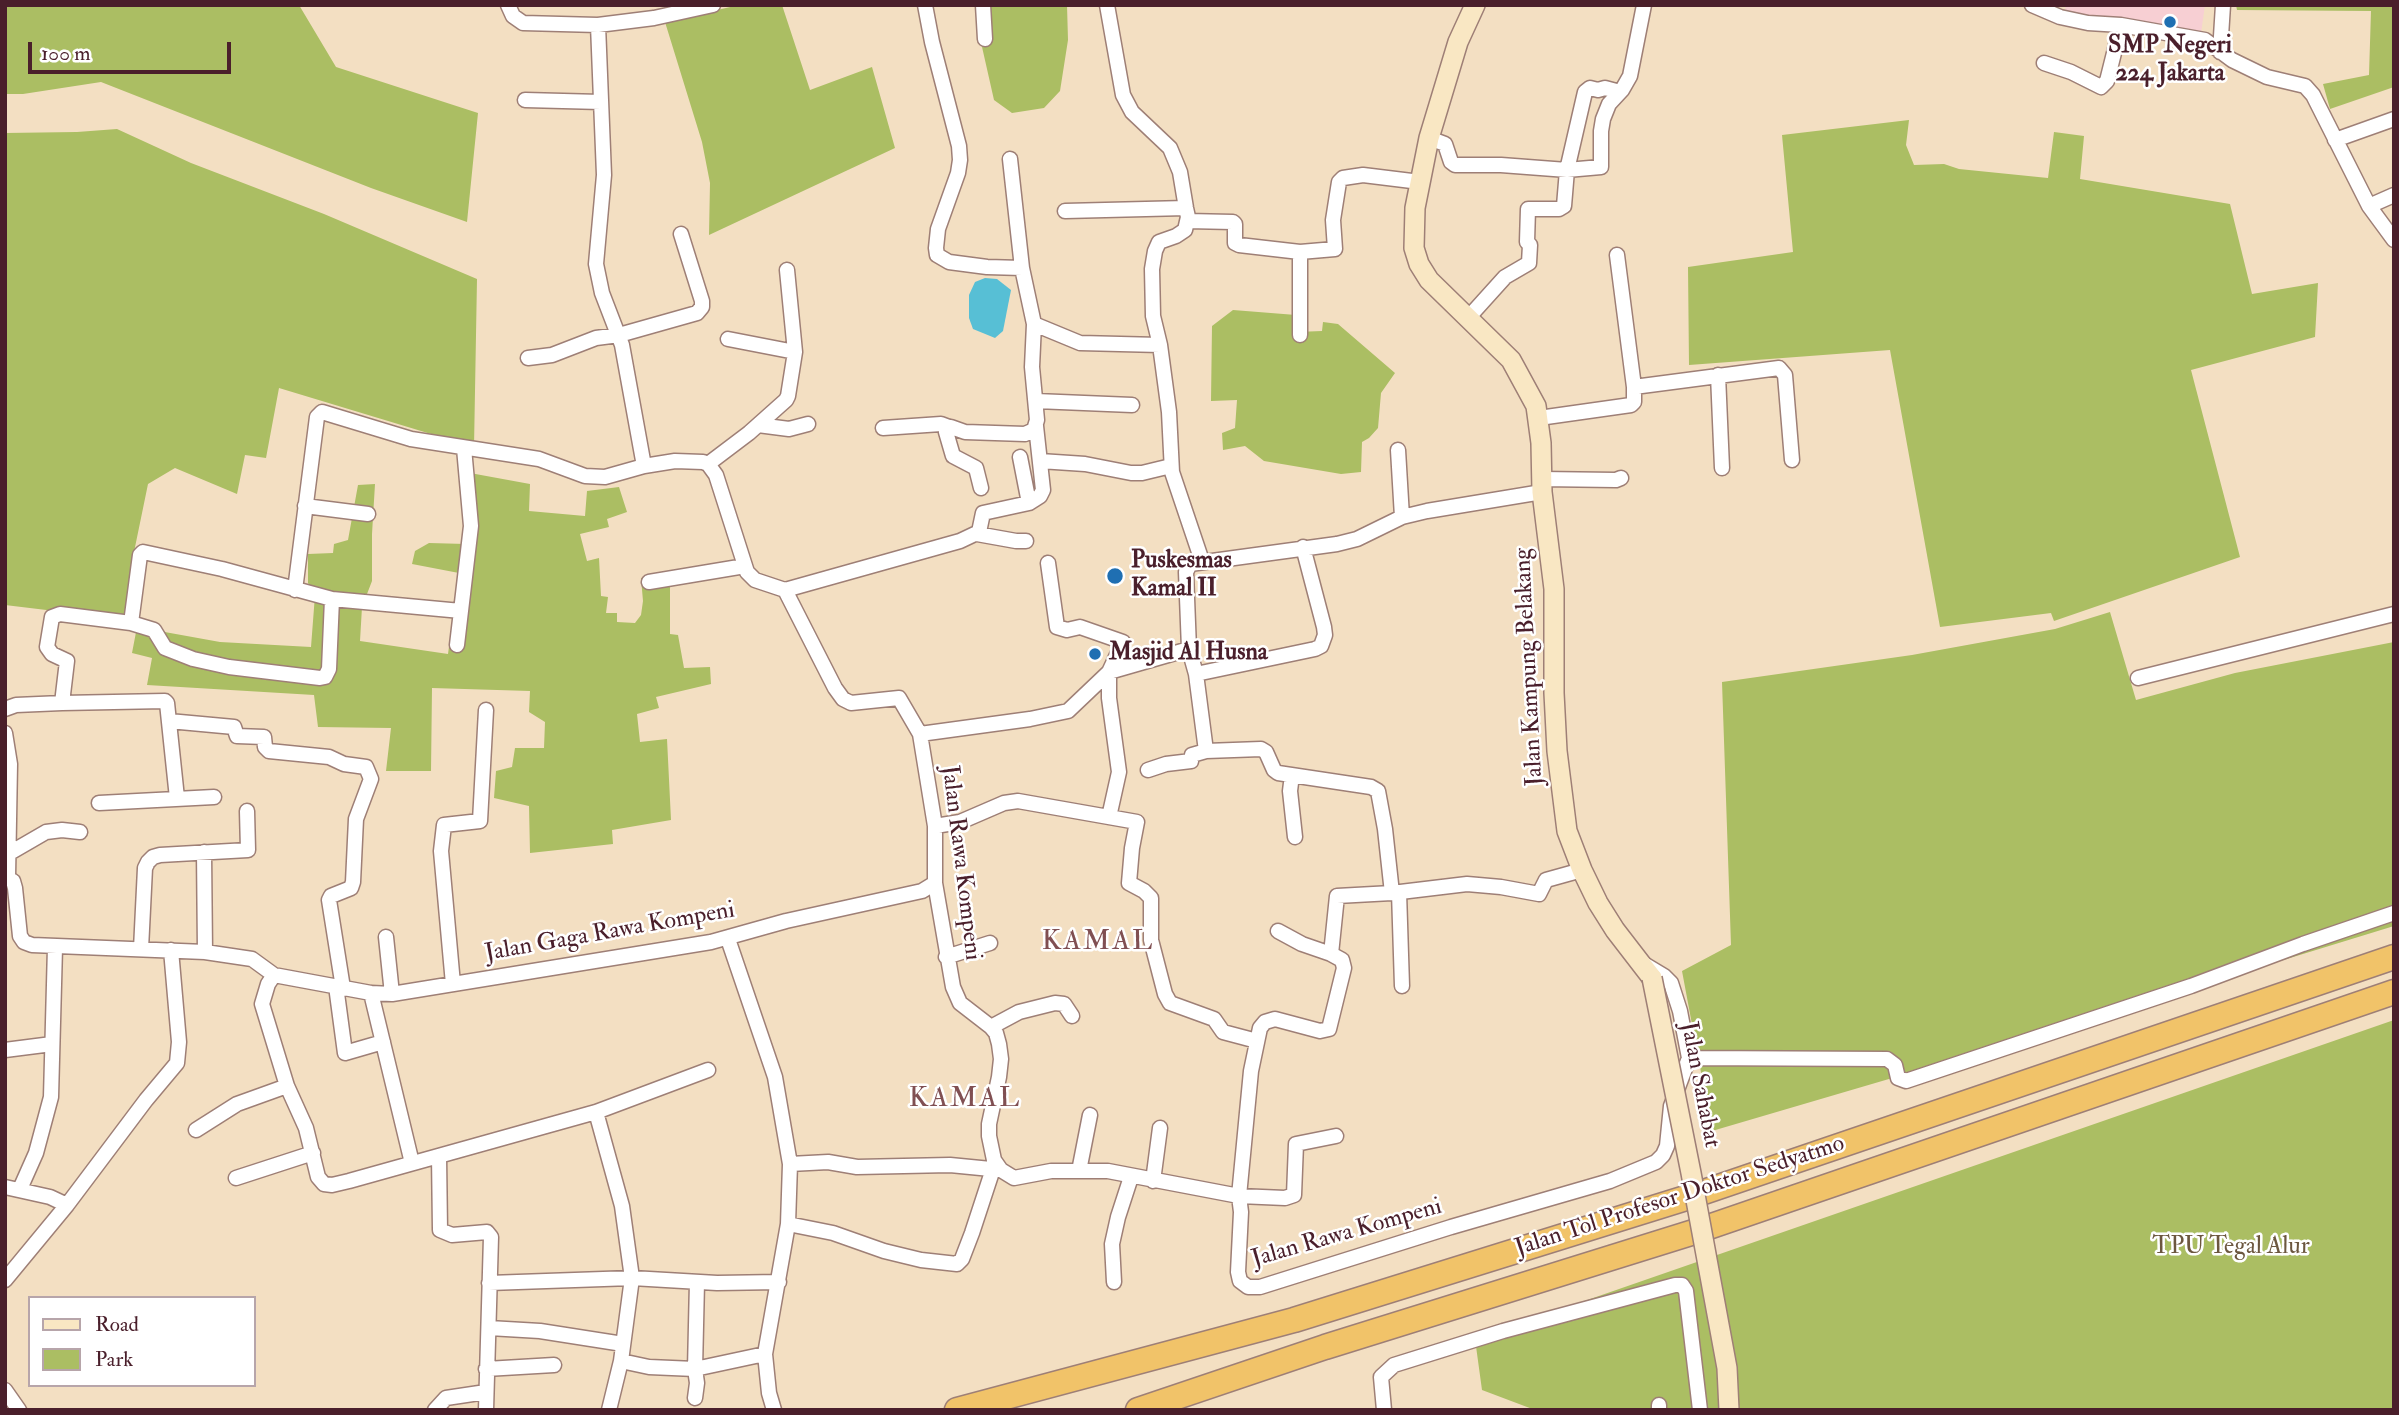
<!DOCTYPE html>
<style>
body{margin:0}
#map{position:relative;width:2399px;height:1415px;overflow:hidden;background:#f3dfc2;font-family:"IM FELL Double Pica",serif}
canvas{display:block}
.frame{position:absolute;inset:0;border:7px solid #4a1f2b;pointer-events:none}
.legend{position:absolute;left:28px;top:1296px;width:228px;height:91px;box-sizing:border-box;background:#fff;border:2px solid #b7a5aa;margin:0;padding:9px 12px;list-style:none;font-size:21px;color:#4a1f2b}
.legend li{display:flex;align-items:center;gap:14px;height:35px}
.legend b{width:35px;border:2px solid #b7a5aa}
.scale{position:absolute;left:28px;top:42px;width:203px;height:32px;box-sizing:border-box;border:4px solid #4a1f2b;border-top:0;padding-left:9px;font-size:21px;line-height:24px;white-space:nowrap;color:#4a1f2b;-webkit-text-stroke:5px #fff;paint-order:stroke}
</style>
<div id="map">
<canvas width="2399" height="1415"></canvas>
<div class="frame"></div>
<ul class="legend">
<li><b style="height:9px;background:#f9e7c3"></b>Road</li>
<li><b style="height:19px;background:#abbe63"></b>Park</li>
</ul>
<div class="scale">100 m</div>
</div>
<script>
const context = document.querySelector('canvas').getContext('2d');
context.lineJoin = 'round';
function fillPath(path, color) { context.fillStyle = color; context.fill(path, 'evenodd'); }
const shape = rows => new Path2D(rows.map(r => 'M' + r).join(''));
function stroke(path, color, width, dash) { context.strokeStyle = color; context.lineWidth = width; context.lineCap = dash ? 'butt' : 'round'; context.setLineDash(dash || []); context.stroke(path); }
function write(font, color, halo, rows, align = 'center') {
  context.font = font + ' "IM FELL Double Pica",serif'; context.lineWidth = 5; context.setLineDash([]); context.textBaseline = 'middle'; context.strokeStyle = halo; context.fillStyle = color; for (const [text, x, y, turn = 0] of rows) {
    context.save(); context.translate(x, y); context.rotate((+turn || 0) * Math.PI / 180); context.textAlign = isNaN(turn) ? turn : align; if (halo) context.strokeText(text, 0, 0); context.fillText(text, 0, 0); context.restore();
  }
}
const built = shape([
 [2066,5,2205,5,2201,33,2092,16,2065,10]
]);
const green = shape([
 [5,5,299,5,336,67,478,113,467,222,371,188,101,82,23,94,5,94],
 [739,5,782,5,810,90,872,67,895,148,709,235,710,183,702,142,665,22],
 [987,5,1067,5,1068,40,1060,91,1044,108,1012,113,994,100,980,38],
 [2236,5,2394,5,2394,87,2330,109,2323,84,2369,75,2371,11,2237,10],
 [1909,120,1906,145,1914,165,1944,164,1959,169,2048,178,2054,132,2084,136,2080,179,2230,204,2252,294,2318,283,2315,337,2191,370,2240,557,2054,621,2051,613,1940,627,1890,350,1689,365,1688,267,1793,252,1782,135],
 [117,129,191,163,324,214,477,279,474,447,279,388,266,458,245,455,237,494,175,468,148,484,134,552,129,620,5,605,5,133,77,132],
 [1233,310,1296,315,1297,332,1322,331,1323,322,1338,324,1395,373,1381,393,1378,428,1369,438,1362,442,1361,472,1341,474,1264,461,1245,446,1223,450,1222,433,1235,428,1237,400,1211,401,1212,326],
 [470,473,530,484,529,511,585,516,587,491,619,487,627,512,607,519,609,527,580,534,587,561,599,558,601,596,608,597,606,613,617,613,617,622,635,623,641,615,643,601,641,578,670,577,670,634,678,635,684,668,710,667,711,684,656,697,659,708,637,714,640,742,667,739,671,820,612,830,613,844,530,853,529,806,494,798,496,771,512,767,515,748,544,748,545,722,529,712,530,691,432,688,431,771,386,771,391,728,318,727,314,695,147,685,152,658,132,653,137,627,220,642,311,647,315,595,308,583,308,554,333,553,334,544,348,540,358,485,375,484,372,534,372,581,362,607,360,641,448,654,459,573,412,564,415,551,429,543,466,544],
 [2110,612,2136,700,2235,673,2394,642,2394,926,2059,1029,1712,1131,1682,971,1731,945,1722,682,1912,655,2055,629],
 [2394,1020,2394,1410,1535,1410,1482,1390,1475,1339]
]);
const water = shape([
 [985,278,997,279,1011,290,1003,331,995,338,973,329,969,318,969,295,975,282]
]);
const street = shape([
 [508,5,513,16,523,23,598,25,654,18,713,5],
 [925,5,932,42,959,146,960,160,958,173,938,229,936,248,937,255,949,262,987,267,1022,268],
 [983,5,985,39],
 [1107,5,1123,95,1132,112,1170,148,1180,172,1186,208,1188,217,1185,230,1176,236,1159,242,1155,251,1152,269,1153,316,1160,345,1169,412,1172,472,1202,561],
 [2032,5,2060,17,2088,23,2121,25,2205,40,2232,60,2267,77,2305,86,2313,95,2369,206,2394,240],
 [598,25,604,175,596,264,602,293,622,345,644,466],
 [2220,52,2223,5],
 [2044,63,2071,72,2101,87,2107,81,2121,25],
 [525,100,601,102],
 [1429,138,1445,144,1451,162,1455,165,1501,165,1567,170,1601,167,1601,131,1603,119,1609,104,1622,90,1630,76,1644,5],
 [2335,140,2394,119],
 [2369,206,2394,195],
 [1065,211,1186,208],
 [1187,221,1233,222,1235,224,1235,243,1239,245,1300,252,1300,335],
 [1300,252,1335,249,1333,220,1339,182,1343,178,1363,175,1420,182],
 [1468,318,1505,277,1529,263,1530,245,1527,242,1528,209,1559,209,1564,206,1567,170,1585,92,1590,88,1598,90,1605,88,1620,92],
 [1034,324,1080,343,1160,345],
 [728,339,795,352],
 [528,358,552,355,596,338,619,335,697,313,702,307,702,301,681,234],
 [1718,375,1722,468],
 [1634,387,1779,368,1785,375,1792,460],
 [1036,401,1132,405],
 [1539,418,1631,405,1634,402,1634,387,1617,255],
 [758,425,789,429,808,424],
 [883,428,941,424,949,427],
 [1398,450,1402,517],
 [1020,457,1029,503],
 [1040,461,1085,464,1131,473,1142,473,1171,466],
 [708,464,749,433,786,400,788,396,795,352,787,270],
 [1541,479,1616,480,1621,478],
 [981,488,976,468,953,456,946,432,948,428,951,427,965,432,1025,434,1034,430,1037,420,1032,367,1034,324,1022,268,1010,159],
 [1542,492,1427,511,1402,517,1357,539,1337,544,1190,564,1186,572,1189,649,1109,672,1068,711,1030,719,920,734,935,826,935,883,953,987,960,1003,991,1027,996,1033,999,1044,1001,1059,999,1077,989,1124,989,1136,994,1160,1001,1170,1014,1178,1051,1171,1108,1171,1239,1196,1241,1212,1238,1272,1240,1281,1248,1287,1260,1287,1451,1227,1610,1181,1656,1162,1663,1155,1667,1146,1671,1106,1689,1058],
 [305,506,368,514],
 [977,534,1016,541,1026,541],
 [1048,563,1057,627,1067,630,1080,627,1123,642,1109,672,1109,698,1119,772,1109,817],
 [649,582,745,566],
 [295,590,317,417,322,412,411,439,539,459,585,476,605,477,644,466,675,461,703,462,708,464,716,475,747,572,755,580,785,590,835,688,843,699,851,703,899,698,920,734],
 [785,590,960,541,979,532,983,513,1029,503,1040,496,1043,490,1036,426],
 [131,623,154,630,165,648,193,659,229,667,320,678,325,677,329,669,332,599],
 [457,645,471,526,464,448],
 [1189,649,1196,674,1206,751,1261,749,1266,752,1274,770,1278,773,1371,787,1378,791,1385,829,1392,893,1467,884,1501,887,1539,894,1546,880,1582,870],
 [1196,674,1315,649,1321,646,1325,635,1324,627,1303,547],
 [2138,678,2394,614],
 [62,703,165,701,167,703,177,798],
 [5,709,16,705,62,703,67,661,52,654,47,647,52,617,60,614,131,623,140,555,143,552,222,569,332,599,461,611],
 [169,721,234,727,237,736,264,737,265,747,269,751,329,757,344,764,366,767,371,779,356,819,353,882,351,888,331,896,329,900,343,988],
 [5,733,10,764,8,877],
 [1148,770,1166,764,1191,761,1192,755,1206,751],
 [1292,775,1290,791,1295,837],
 [99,803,214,797],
 [935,826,960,822,1004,803,1018,801,1137,822,1132,848,1129,883,1144,891,1151,898,1151,940,1165,994,1170,1003,1214,1019,1223,1032,1257,1041],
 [204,852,205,952],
 [8,854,46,832,62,830,80,832],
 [5,877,13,881,15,888,20,936,24,942,32,945,205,952,252,959,274,975,371,993,392,994,711,942,786,921,922,891,935,883],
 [1399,892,1402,986],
 [1278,931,1302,944,1331,954,1337,896,1392,893],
 [386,937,392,994],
 [728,939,775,1077,790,1164,828,1162,857,1167,950,1165,1001,1170],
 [141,949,145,868,148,862,153,857,160,855,248,850,247,811],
 [1331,954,1342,960,1344,968,1329,1029,1320,1031,1275,1019,1265,1022,1260,1028,1251,1071,1239,1196,1285,1198,1294,1195,1296,1144,1336,1136],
 [946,957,990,943],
 [1644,964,1664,976,1671,983,1680,1011,1689,1058,1887,1059,1895,1065,1898,1078,1906,1081,2191,986,2303,944,2394,913],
 [274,975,268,984,262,1004,287,1086,306,1128,318,1177,324,1184,332,1185,349,1181,596,1112,708,1070],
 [453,984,441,851,444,825,480,821,486,710],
 [336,986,345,1053,383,1042],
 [371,993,412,1163],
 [991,1027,1019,1012,1055,1003,1064,1004,1072,1016],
 [5,1050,52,1044],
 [596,1112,622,1206,632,1278,621,1361,609,1410],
 [196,1130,237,1104,287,1086],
 [439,1156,440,1230,452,1235,487,1232,491,1237,486,1410],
 [1079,1171,1090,1115],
 [236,1178,313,1153],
 [1153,1181,1160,1128],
 [5,1187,50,1197,67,1205],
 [20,1189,36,1153,51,1097,55,947],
 [788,1224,833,1233,884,1251,921,1260,957,1264,962,1259,972,1233,993,1169],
 [5,1280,67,1205,146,1100,177,1063,179,1042,171,950],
 [1114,1282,1112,1244,1118,1217,1131,1177],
 [489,1283,632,1278,717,1283,779,1282],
 [489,1328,540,1331,623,1344],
 [621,1361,649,1367,695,1369,765,1354],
 [486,1369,554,1365],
 [5,1390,19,1410],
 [695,1398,697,1383,695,1369,697,1282],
 [435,1410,446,1398,486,1392],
 [774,1410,769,1393,765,1354,788,1224,790,1164],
 [1384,1410,1381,1377,1394,1365,1503,1331,1675,1285,1682,1285,1686,1291,1700,1410],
 [1659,1410,1659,1405]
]);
const secondary = shape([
 [1475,5,1458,42,1429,138,1415,208,1414,248,1419,264,1429,280,1511,360,1536,406,1541,443,1542,492,1554,589,1554,693,1557,751,1567,831,1582,870,1598,903,1615,930,1652,978]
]);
const highway = shape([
 [957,1410,1294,1320,1689,1197,2394,957],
 [1138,1410,1325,1347,1694,1232,2394,992]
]);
const secondaryBridge = shape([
 [1652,978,1691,1173,1727,1368,1729,1410]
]);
const markers = [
 [2170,22,7,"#1f6fb2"],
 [1115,576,9,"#1f6fb2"],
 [1095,654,7,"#1f6fb2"]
];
const poiNames = [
 ["SMP Negeri",2170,47,"center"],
 ["224 Jakarta",2170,75,"center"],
 ["Puskesmas",1131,562],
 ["Kamal II",1131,590],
 ["Masjid Al Husna",1109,654]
];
const streetNames = [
 ["Jalan Kampung Belakang",1530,667,-93],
 ["Jalan Rawa Kompeni",960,863,83],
 ["Jalan Gaga Rawa Kompeni",610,933,-10],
 ["Jalan Sahabat",1699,1085,79],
 ["Jalan Tol Profesor Doktor Sedyatmo",1680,1197,-18],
 ["Jalan Rawa Kompeni",1347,1234,-16]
];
const parkNames = [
 ["TPU Tegal Alur",2231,1248]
];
const quarterNames = [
 ["KAMAL",1098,943],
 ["KAMAL",965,1100]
];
fillPath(built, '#f7cfd3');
fillPath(green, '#abbe63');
fillPath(water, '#57bfd5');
stroke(street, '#9e7f76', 17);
stroke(secondary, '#9e7f76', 22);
stroke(highway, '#9e7f76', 27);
stroke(street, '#fff', 14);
stroke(secondary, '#f9e7c3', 19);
stroke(highway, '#f1c369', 24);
stroke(secondaryBridge, '#9e7f76', 22, []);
stroke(secondaryBridge, '#f9e7c3', 19);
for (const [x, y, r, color] of markers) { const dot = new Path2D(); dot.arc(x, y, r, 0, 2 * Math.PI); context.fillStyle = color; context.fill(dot); stroke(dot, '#fff', 2.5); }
write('bold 24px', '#4a1f2b', '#fff', poiNames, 'left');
write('24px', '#4a1f2b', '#fff', streetNames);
write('24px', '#6c573f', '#fff', parkNames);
context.letterSpacing = '2px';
write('28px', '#804f52', '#fff', quarterNames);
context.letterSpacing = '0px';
</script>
